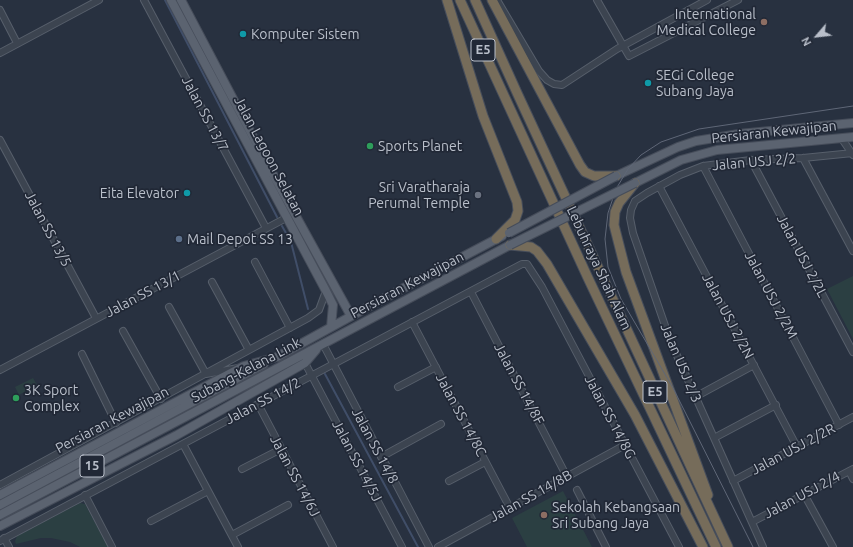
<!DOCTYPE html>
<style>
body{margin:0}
#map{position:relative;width:853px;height:547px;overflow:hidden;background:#283140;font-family:Ubuntu,sans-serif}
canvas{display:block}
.north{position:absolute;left:797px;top:16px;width:40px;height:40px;-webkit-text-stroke:3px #212836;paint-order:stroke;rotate:242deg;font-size:11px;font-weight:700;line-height:16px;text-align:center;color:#b9bfca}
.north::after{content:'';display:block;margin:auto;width:14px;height:18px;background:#b9bfca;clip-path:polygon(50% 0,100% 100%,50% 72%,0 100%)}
</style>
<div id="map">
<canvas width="853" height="547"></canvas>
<div class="north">N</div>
</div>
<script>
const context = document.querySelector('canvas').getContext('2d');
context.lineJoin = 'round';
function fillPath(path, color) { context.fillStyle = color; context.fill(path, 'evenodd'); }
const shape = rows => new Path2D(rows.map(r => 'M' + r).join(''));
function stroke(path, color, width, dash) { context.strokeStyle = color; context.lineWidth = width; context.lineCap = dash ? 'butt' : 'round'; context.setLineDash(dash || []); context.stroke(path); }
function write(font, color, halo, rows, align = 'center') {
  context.font = font + ' Ubuntu,sans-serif'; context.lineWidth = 3.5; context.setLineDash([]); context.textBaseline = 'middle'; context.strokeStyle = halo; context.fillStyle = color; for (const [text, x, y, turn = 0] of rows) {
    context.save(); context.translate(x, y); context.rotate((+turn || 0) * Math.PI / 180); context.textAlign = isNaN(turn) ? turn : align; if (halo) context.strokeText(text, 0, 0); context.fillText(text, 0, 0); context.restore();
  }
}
const green = shape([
 [853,276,853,339,827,289],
 [33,378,37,385,19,395,15,387],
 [563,491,592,547,527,547,512,518],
 [80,503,85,504,108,547,80,547,70,542,51,538,41,538,16,544,15,541,17,536]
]);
const stream = shape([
 [165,0,277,217],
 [282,226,291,242,308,309],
 [325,374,418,547]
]);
const minor = shape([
 [144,0,266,228],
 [497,0,539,71,547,80,554,84,562,85,617,49,707,0],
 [597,0,629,56,738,0],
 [0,10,17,43],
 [0,53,99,0],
 [842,139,853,155],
 [0,140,96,318],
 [803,158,853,251],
 [751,160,853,352],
 [703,166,839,425],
 [659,186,797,447],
 [255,262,290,328],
 [212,282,249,350],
 [471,292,567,477],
 [169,307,206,374,238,368],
 [412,322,510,508],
 [123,331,161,399],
 [323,344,429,547],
 [82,354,116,423],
 [305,363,402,547],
 [0,370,286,218],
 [398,387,436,367],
 [695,397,754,365],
 [258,404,333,547],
 [714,438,776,405],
 [183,444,238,547],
 [381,457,441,424],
 [242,469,281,449],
 [849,471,853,479],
 [449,481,485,462],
 [733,481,853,417],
 [0,485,308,318,319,310,326,291],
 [577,490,606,547],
 [804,494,833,547],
 [85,495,112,547],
 [151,521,208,491],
 [752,522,853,469],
 [232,535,288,505],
 [4,538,9,547],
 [0,541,522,264,527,264,542,287,679,547],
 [438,547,625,445],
 [763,547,670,340,633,233,630,218,631,210,635,201,647,193,680,175,703,166,751,160,803,158,853,153]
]);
const major = shape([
 [171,0,326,291,333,305,331,327],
 [181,0,270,169,351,316],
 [616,176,678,147,696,141,739,134,853,123],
 [635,183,681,160,717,150,853,137],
 [0,495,244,366,277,357,366,308,502,236],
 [0,505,264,364],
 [0,515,510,245],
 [0,526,177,435,305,363,316,350]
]);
const highway = shape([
 [447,0,483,116,517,202,518,211,515,220,496,239],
 [460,0,588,278,716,547],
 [475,0,518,95,728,547],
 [492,0,580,165,585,172,594,176,616,176],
 [635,183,619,203,615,212,614,225,626,272,708,495],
 [510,245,531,247,537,251,547,264,635,415,703,547]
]);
const tram = shape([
 [753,547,673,388,621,299,608,267,605,239,608,213,616,189,628,169,641,155,661,142,699,129,853,106]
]);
const majorBridge = shape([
 [509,233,616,176],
 [510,245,635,183]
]);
const markers = [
 [764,22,4,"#8d6e63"],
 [243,34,4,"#0f9aa8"],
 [648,83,4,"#0f9aa8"],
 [370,146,4,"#2e9e5b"],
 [187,193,4,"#0f9aa8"],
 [478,195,4,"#6b7280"],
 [179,239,4,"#5c6f8a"],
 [16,398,4,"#2e9e5b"],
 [544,515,4,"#8d6e63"]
];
const shields = [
 [483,50,24],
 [655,392,24],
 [92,466,24]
];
const shieldNames = [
 ["E5",483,50],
 ["E5",655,392],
 ["15",92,466]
];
const poiNames = [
 ["International",756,14,"right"],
 ["Medical College",756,30,"right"],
 ["Komputer Sistem",251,34],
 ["SEGi College",656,75],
 ["Subang Jaya",656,91],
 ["Sports Planet",378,146],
 ["Sri Varatharaja",470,187,"right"],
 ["Perumal Temple",470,203,"right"],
 ["Eita Elevator",179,193,"right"],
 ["Mail Depot SS 13",187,239],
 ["3K Sport",24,390],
 ["Complex",24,406],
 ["Sekolah Kebangsaan",552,507],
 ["Sri Subang Jaya",552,523]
];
const streetNames = [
 ["Jalan SS 13/7",205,114,62],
 ["Persiaran Kewajipan",774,132,-6],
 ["Jalan Lagoon Selatan",269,156,62],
 ["Jalan USJ 2/2",754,162,-5],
 ["Jalan SS 13/5",48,229,62],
 ["Jalan USJ 2/2L",802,256,62],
 ["Lebuhraya Shah Alam",599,268,65],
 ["Persiaran Kewajipan",407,285,-28],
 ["Jalan SS 13/1",143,294,-28],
 ["Jalan USJ 2/2M",771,295,62],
 ["Jalan USJ 2/2N",728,316,62],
 ["Jalan USJ 2/3",681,363,67],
 ["Subang-Kelana Link",246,370,-28],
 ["Jalan SS 14/8F",519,384,62],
 ["Jalan SS 14/2",263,401,-28],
 ["Jalan SS 14/8C",461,415,62],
 ["Jalan SS 14/8G",610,417,62],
 ["Persiaran Kewajipan",112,420,-28],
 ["Jalan SS 14/8",375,446,62],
 ["Jalan USJ 2/2R",793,449,-28],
 ["Jalan SS 14/5J",357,461,62],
 ["Jalan SS 14/6J",295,476,62],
 ["Jalan USJ 2/4",802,495,-28],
 ["Jalan SS 14/8B",531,496,-29]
];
fillPath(green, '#2b3f42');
stroke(stream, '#404e68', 2);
stroke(minor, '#575f6b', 8);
stroke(major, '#464d5a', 10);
stroke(highway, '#474e5b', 11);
stroke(minor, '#3c4450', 6);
stroke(major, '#5b6370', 8);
stroke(highway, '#766c5a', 9);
stroke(tram, '#5f6777', 1);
stroke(majorBridge, '#464d5a', 10, []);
stroke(majorBridge, '#5b6370', 8);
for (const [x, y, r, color] of markers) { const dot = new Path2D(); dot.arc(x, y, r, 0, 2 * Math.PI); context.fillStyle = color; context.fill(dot); stroke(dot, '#212836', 1.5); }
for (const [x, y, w] of shields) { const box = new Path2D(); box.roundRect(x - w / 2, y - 11, w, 22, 3); context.fillStyle = '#212836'; context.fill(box); stroke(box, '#b9bfca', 1); }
write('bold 13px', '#b9bfca', null, shieldNames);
write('14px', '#b9bfca', '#212836', poiNames, 'left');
write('14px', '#b9bfca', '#212836', streetNames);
</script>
